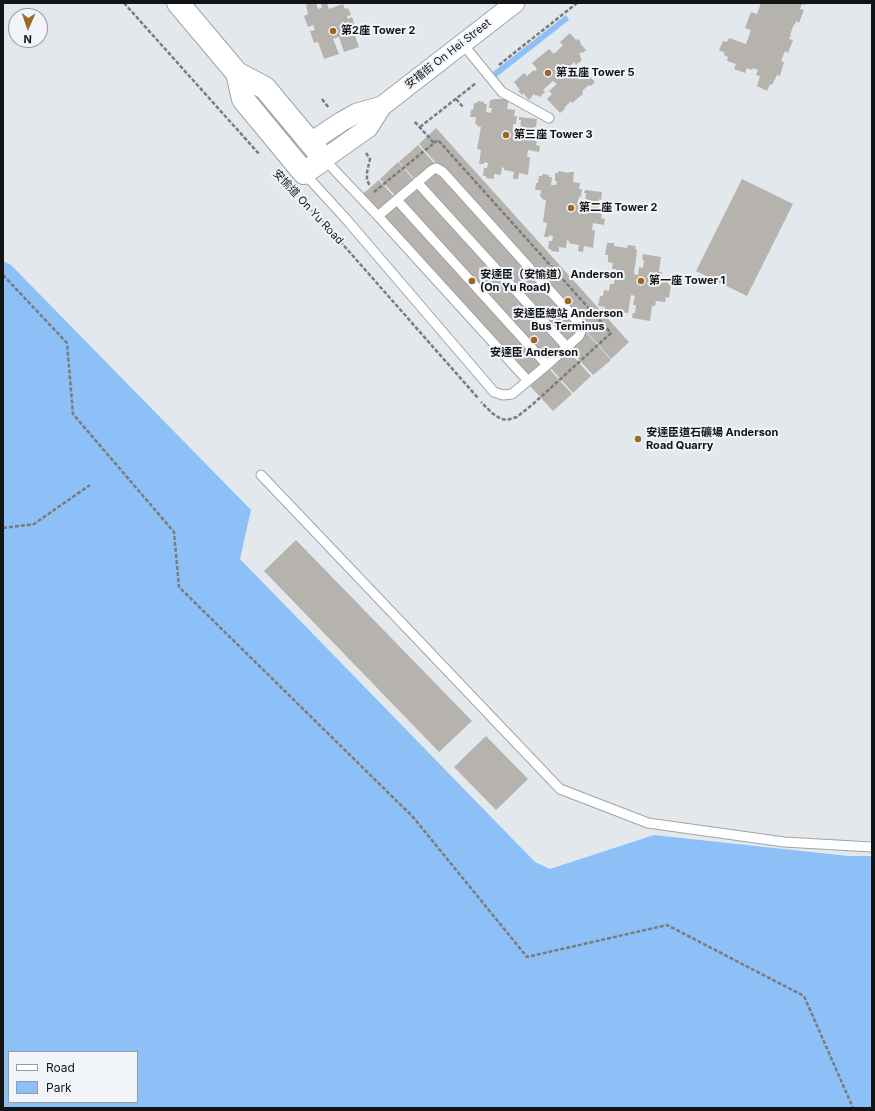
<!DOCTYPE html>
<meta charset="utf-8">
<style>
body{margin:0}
#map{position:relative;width:875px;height:1111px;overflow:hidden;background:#e3e8ed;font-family:Inter,sans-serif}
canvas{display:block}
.frame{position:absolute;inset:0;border:4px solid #131416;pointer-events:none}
.legend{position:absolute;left:8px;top:1051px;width:130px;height:52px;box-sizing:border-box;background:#f1f5fa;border:1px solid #989b9f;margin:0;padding:5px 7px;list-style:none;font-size:12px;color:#131416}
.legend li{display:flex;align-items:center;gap:8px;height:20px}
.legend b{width:20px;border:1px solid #989b9f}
.north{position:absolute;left:8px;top:8px;width:40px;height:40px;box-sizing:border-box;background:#f1f5fa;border:1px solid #989b9f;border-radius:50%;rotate:182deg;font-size:11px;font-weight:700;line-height:16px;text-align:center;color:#131416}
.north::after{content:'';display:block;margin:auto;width:14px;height:18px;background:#9d6721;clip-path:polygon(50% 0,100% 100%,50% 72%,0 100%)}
</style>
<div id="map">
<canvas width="875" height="1111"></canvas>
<div class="frame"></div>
<ul class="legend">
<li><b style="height:5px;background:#fff"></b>Road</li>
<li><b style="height:11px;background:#8cc0f6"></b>Park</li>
</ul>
<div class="north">N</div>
</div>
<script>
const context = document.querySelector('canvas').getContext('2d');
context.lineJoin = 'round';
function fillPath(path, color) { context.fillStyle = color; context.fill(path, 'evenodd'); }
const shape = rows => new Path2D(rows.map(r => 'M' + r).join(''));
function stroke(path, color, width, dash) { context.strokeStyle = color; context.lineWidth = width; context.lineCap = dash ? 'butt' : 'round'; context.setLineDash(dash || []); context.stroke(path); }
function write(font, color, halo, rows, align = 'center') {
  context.font = font + ' Inter,"Noto Sans TC",sans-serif'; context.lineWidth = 4; context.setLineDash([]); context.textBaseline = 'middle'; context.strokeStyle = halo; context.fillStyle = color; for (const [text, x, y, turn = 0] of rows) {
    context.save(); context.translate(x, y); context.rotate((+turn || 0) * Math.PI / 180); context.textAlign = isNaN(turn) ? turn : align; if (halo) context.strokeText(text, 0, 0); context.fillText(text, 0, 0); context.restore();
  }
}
const green = shape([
 [566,15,569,20,495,78,492,73],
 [3,261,11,265,251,510,240,559,535,862,550,869,654,835,848,856,872,856,872,1108,3,1108],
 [9,1052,137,1052,137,1102,9,1102]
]);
const building = shape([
 [311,3,316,3,318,9,322,8,321,3,327,3,329,9,343,4,345,9,348,8,351,15,347,16,348,19,352,17,356,29,353,30,359,47,344,52,339,37,333,39,339,54,324,59,318,42,314,43,310,31,315,30,313,25,308,27,304,16,308,14,306,5],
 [761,3,806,3,806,5,802,4,800,9,804,10,799,23,796,21,795,25,794,24,790,35,791,35,789,39,793,40,788,53,785,51,781,61,784,62,780,76,777,75,772,85,770,84,767,91,757,86,760,76,756,75,758,70,753,68,752,70,747,68,745,73,734,69,736,64,727,61,728,57,724,55,725,53,719,50,723,41,727,42,729,38,746,44,751,30,745,28,751,12,757,14],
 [570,33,576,40,578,39,581,42,580,43,586,50,582,53,581,52,579,54,581,56,580,57,582,60,576,65,574,62,564,72,567,75,575,69,577,72,582,68,595,82,591,86,589,85,582,91,583,93,583,94,572,103,571,101,564,108,565,109,560,113,547,99,552,94,549,91,557,84,553,81,543,90,545,92,540,97,537,95,536,96,534,94,529,100,523,93,522,95,518,91,520,90,514,82,524,73,527,76,534,70,535,71,537,69,532,63,549,49,554,54,563,45,560,42],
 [493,99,509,99,507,109,515,110,514,116,517,116,516,124,513,124,513,129,520,130,521,120,519,120,519,117,537,119,536,127,534,127,532,140,537,141,536,145,540,146,539,152,528,150,527,157,530,157,528,175,519,173,518,179,513,179,514,172,504,170,504,168,502,167,501,175,494,174,494,179,486,178,486,176,483,176,484,168,487,168,488,163,484,162,484,164,479,164,481,150,477,149,481,127,477,126,477,124,475,124,476,117,470,117,471,110,473,110,474,103,477,103,478,101,484,102,484,104,487,104,486,112,491,113,492,108,489,108,490,100,493,100],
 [436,128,629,342,611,359,419,144],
 [418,145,611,360,593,375,399,162],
 [398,162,591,376,573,393,380,179],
 [558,171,569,173,569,172,574,172,573,182,580,183,579,189,582,189,581,197,579,197,578,202,585,203,586,193,584,193,585,190,602,192,601,200,599,199,597,213,602,214,601,218,605,219,604,225,593,223,592,230,595,230,593,248,584,246,583,252,578,251,579,245,569,243,569,241,567,240,566,248,559,247,559,252,551,251,551,249,548,249,549,241,552,241,553,236,549,235,549,237,544,237,547,223,543,222,546,200,542,199,542,197,540,197,541,190,535,190,536,183,538,183,539,176,542,176,543,174,549,175,549,177,552,177,551,185,556,185,557,181,555,181,555,173,558,173],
 [742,179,793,204,747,296,696,271],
 [379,180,572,394,553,411,358,198],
 [607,243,614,243,614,246,627,248,628,245,636,246,635,249,637,250,634,274,638,275,639,267,643,268,644,260,642,259,643,254,661,257,659,272,662,272,661,277,669,279,668,284,671,284,669,298,666,297,665,302,656,301,655,306,652,306,650,321,632,318,633,313,635,313,636,305,633,305,635,296,631,295,628,313,612,311,612,313,604,312,605,307,598,306,600,296,603,296,604,290,609,291,610,284,614,284,616,269,612,269,613,263,608,262,608,255,605,255],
 [296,540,472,721,439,752,264,571],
 [486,736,528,779,496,810,454,767]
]);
const path = shape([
 [124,3,260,155],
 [499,65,577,3],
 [322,99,329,108],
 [456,99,463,107],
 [420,127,476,83],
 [434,143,438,140,611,333,533,404,517,417,507,420,501,419,492,413,481,402],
 [366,153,370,159,367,172,367,180,370,186],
 [374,192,434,143,414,121],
 [295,193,324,223,478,398],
 [3,275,67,343,73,414,174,532,179,587,413,817,527,957,667,925,804,996,853,1108],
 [3,528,34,524,90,485]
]);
const service = shape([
 [462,43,502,92,549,118],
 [324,159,378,216,528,381],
 [304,173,346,219,494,392,503,395,512,394,547,365,579,336,582,329,581,325,443,172,436,168,432,170,378,216],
 [417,182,567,347],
 [397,200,547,365],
 [261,475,560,789,648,823,784,842,872,847]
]);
const minor = shape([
 [311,142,341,122,357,113,382,106],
 [324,159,368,128,382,106,515,3]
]);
const tertiary = shape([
 [178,3,237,73,265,88,324,159,304,173,243,99,237,73]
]);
const markers = [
 [333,31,4,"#9d6721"],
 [548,73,4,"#9d6721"],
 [506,135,4,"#9d6721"],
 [571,208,4,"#9d6721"],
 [472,281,4,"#9d6721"],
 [641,281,4,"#9d6721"],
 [568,301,4,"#9d6721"],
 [534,340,4,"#9d6721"],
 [638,439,4,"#9d6721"]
];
const poiNames = [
 ["第2座 Tower 2",341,31],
 ["第五座 Tower 5",556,73],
 ["第三座 Tower 3",514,135],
 ["第二座 Tower 2",579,208],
 ["安達臣（安愉道） Anderson",480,275],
 ["(On Yu Road)",480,288],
 ["第一座 Tower 1",649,281],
 ["安達臣總站 Anderson",568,314,"center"],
 ["Bus Terminus",568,327,"center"],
 ["安達臣 Anderson",534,353,"center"],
 ["安達臣道石礦場 Anderson",646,433],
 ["Road Quarry",646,446]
];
const streetNames = [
 ["安禧街 On Hei Street",448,54,-38],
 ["安愉道 On Yu Road",308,207,47]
];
fillPath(green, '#8cc0f6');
fillPath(building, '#b6b2ad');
stroke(service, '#a0a4a8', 11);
stroke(minor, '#a0a4a8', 21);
stroke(tertiary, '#a0a4a8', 24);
stroke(path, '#797c7f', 2.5, [4, 2]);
stroke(service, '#fff', 9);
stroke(minor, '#fff', 19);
stroke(tertiary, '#fff', 22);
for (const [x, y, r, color] of markers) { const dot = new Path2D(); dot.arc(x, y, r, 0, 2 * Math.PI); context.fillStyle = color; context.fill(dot); stroke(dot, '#f1f5fa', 1.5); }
write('bold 11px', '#131416', '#f1f5fa', poiNames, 'left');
write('11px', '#131416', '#f1f5fa', streetNames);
</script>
